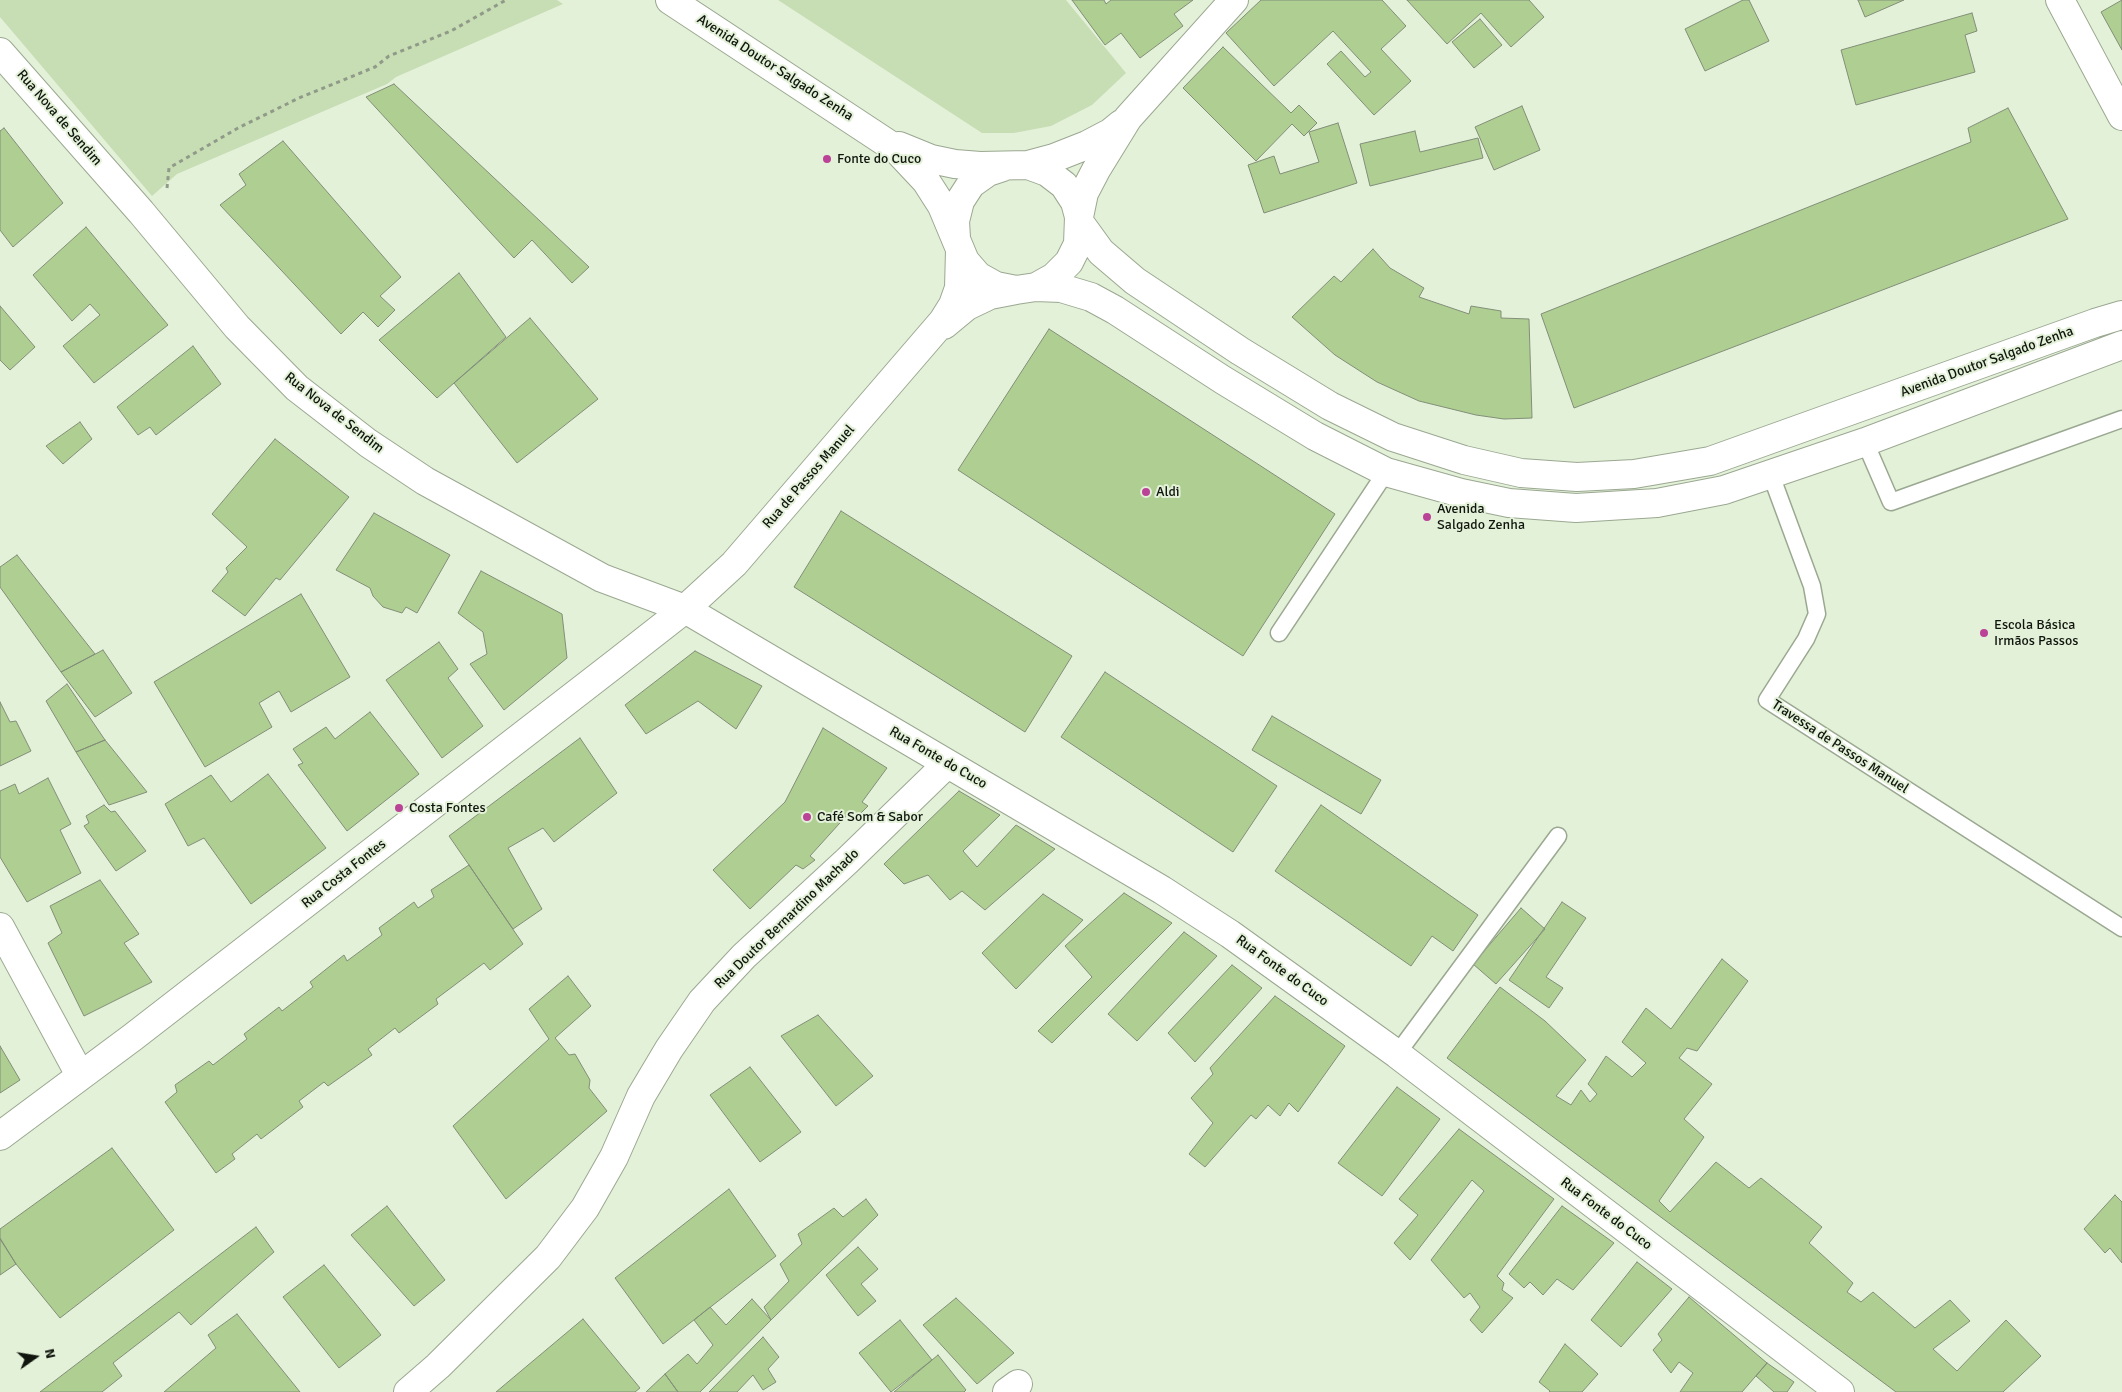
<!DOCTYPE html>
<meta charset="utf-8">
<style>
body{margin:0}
#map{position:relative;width:2122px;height:1392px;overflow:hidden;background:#e4f1d9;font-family:Signika,sans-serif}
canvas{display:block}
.north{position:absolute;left:10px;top:1332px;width:50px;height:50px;-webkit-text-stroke:4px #e4f1d9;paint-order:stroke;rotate:77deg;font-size:14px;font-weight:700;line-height:20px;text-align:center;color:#10150d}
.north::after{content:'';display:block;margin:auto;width:18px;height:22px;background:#10150d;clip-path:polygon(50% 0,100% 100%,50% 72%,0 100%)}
</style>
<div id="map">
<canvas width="2122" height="1392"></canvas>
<div class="north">N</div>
</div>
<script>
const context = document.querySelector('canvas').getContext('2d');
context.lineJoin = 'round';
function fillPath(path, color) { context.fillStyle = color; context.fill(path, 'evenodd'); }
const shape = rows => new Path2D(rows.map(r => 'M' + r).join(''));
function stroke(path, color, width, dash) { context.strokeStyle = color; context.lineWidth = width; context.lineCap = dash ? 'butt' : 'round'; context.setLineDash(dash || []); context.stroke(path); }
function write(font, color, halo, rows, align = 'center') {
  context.font = font + ' Signika,sans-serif'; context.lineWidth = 4; context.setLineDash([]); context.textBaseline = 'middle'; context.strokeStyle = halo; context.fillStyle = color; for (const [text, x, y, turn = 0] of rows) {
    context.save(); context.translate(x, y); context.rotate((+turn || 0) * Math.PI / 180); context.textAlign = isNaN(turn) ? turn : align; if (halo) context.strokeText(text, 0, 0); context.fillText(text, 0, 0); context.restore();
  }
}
const green = shape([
 [0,0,557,0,563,4,396,77,387,84,177,174,152,196,0,17],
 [778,0,1066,0,1126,73,1092,105,1051,126,1014,133,982,133]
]);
const building = shape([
 [1072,0,1104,0,1106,4,1111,0,1193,0,1174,14,1183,26,1140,58,1121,33,1105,45,1072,0],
 [1261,0,1382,0,1406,26,1381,49,1411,81,1374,115,1327,64,1341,51,1365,77,1371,72,1333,31,1274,86,1226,33,1261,0],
 [1407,0,1529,0,1544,17,1511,47,1481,13,1447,44,1407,0],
 [1743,0,1749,0,1769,41,1705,71,1685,29,1743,0],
 [1858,0,1904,0,1865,17,1858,0],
 [2122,0,2122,50,2101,12,2122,0],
 [1972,13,1977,31,1965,35,1975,72,1856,105,1841,50,1972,13],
 [1480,19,1502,45,1474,68,1452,42,1480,19],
 [1223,47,1291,113,1299,105,1317,123,1304,136,1292,124,1256,161,1183,88,1223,47],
 [394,84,589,267,572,283,532,240,514,258,366,97,394,84],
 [1522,106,1540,150,1494,170,1475,127,1522,106],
 [2008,108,2068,219,1574,408,1541,314,1971,142,1968,128,2008,108],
 [1338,123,1357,183,1264,213,1248,165,1274,156,1280,174,1319,162,1309,132,1338,123],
 [4,128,63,203,13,247,0,230,0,131,4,128],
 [1415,131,1420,152,1478,138,1483,158,1370,186,1360,144,1415,131],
 [283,141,401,277,380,296,395,310,378,327,363,312,341,334,220,205,246,185,239,174,283,141],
 [86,227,168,325,94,383,63,346,100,315,90,304,72,321,33,275,86,227],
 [1373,249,1390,268,1424,288,1419,297,1469,314,1471,306,1501,311,1501,318,1529,319,1532,418,1504,419,1476,415,1419,401,1377,382,1335,355,1292,317,1334,276,1341,282,1373,249],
 [459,273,506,337,437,398,379,340,459,273],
 [0,306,35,347,10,370,0,360,0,306],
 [530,318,598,399,517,463,454,383,530,318],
 [1049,329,1335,514,1243,656,958,470,1049,329],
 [193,346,221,384,156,435,150,427,138,435,117,407,193,346],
 [80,422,92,439,63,464,46,446,80,422],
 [275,439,349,497,280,580,276,578,245,616,212,591,228,572,226,568,247,547,212,514,275,439],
 [841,511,1072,656,1025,732,794,587,841,511],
 [374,513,450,555,417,613,406,607,402,613,383,607,373,596,370,588,336,570,374,513],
 [17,555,95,654,61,672,0,587,0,567,17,555],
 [481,571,562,614,567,658,504,710,470,664,487,654,483,632,458,613,481,571],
 [301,594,350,677,291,712,279,691,259,703,272,727,205,767,154,682,301,594],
 [439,642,458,669,448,678,483,726,442,758,386,680,439,642],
 [103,650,132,693,95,717,61,672,103,650],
 [695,651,762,686,736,729,698,701,646,734,625,705,695,651],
 [1105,672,1277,786,1233,852,1061,737,1105,672],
 [67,684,105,740,76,752,46,701,67,684],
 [0,702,10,722,16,721,31,751,0,766,0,702],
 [370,712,419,774,347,831,298,765,303,763,293,749,326,727,335,739,370,712],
 [1272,716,1381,780,1361,814,1252,750,1272,716],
 [823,728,887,768,862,802,868,806,855,819,848,814,810,856,815,860,803,869,796,865,750,909,713,870,785,802,823,728],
 [580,738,617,793,554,842,543,828,508,848,542,909,513,929,449,836,580,738],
 [105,740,147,792,109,805,76,752,105,740],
 [268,774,326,848,251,904,204,838,188,846,165,804,211,775,231,802,268,774],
 [48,778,71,824,60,830,81,873,27,902,0,857,0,791,15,784,19,794,48,778],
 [959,791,1000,815,963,851,977,867,1016,825,1055,849,985,910,962,891,950,900,928,875,904,884,884,864,959,791],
 [104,805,111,812,115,811,146,851,116,871,84,826,89,823,86,816,104,805],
 [1321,805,1478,915,1453,951,1432,936,1411,966,1275,871,1321,805],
 [469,865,523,944,490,970,484,963,436,999,438,1004,399,1033,395,1028,368,1049,372,1055,328,1086,324,1082,299,1101,303,1107,261,1139,257,1134,232,1154,235,1159,216,1173,165,1102,177,1092,175,1085,209,1061,213,1065,247,1039,244,1034,279,1007,282,1011,313,987,310,982,344,955,347,961,382,935,379,928,414,902,418,908,434,897,431,890,469,865],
 [100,880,139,934,124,943,152,982,84,1016,48,943,62,933,50,906,100,880],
 [1124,893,1172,923,1052,1043,1038,1031,1092,977,1065,946,1124,893],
 [1043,894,1083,920,1016,989,982,953,1043,894],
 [1562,902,1586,918,1546,977,1563,988,1549,1008,1509,980,1562,902],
 [1521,908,1545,929,1496,984,1473,964,1521,908],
 [1184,932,1217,956,1137,1041,1108,1014,1184,932],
 [1722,959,1748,981,1697,1051,1687,1048,1679,1058,1712,1084,1684,1119,1704,1137,1659,1201,1670,1212,1716,1162,1749,1188,1761,1178,1822,1227,1809,1243,1853,1283,1847,1292,1861,1302,1873,1292,1915,1328,1950,1300,1970,1321,1933,1349,1957,1371,2006,1320,2041,1356,2003,1392,1896,1392,1447,1058,1500,987,1545,1021,1586,1060,1556,1096,1571,1105,1581,1090,1590,1102,1597,1094,1588,1084,1606,1056,1632,1077,1646,1063,1622,1042,1646,1008,1671,1029,1722,959],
 [1232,965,1262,988,1195,1062,1168,1033,1232,965],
 [568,976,591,1006,555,1038,569,1055,575,1054,590,1080,589,1088,607,1111,506,1199,453,1126,549,1039,529,1009,568,976],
 [1275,996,1345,1046,1298,1112,1289,1103,1280,1116,1268,1105,1256,1119,1251,1115,1205,1167,1189,1154,1213,1123,1191,1098,1213,1074,1210,1068,1275,996],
 [818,1015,873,1076,836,1106,781,1036,818,1015],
 [0,1046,20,1080,0,1093,0,1046],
 [750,1067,801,1132,760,1162,710,1095,750,1067],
 [1397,1087,1440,1119,1382,1196,1338,1163,1397,1087],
 [1459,1129,1554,1199,1497,1276,1504,1283,1502,1290,1513,1298,1482,1333,1470,1320,1480,1307,1470,1293,1464,1298,1431,1260,1484,1191,1472,1180,1410,1260,1394,1243,1418,1215,1399,1199,1459,1129],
 [112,1148,174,1230,60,1318,16,1264,0,1238,0,1229,112,1148],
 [729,1189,776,1256,663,1344,615,1278,729,1189],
 [2115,1195,2122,1202,2122,1263,2110,1248,2105,1253,2084,1229,2115,1195],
 [866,1199,878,1215,771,1320,764,1307,789,1281,780,1264,802,1244,798,1234,834,1208,843,1217,866,1199],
 [387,1206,445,1280,414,1306,351,1235,387,1206],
 [1562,1206,1614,1243,1573,1290,1557,1279,1543,1295,1530,1282,1524,1288,1509,1274,1562,1206],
 [256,1227,274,1252,191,1325,179,1312,113,1363,122,1376,102,1392,40,1392,256,1227],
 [0,1239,16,1264,0,1275,0,1239],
 [858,1247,878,1269,861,1284,876,1301,858,1316,826,1275,858,1247],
 [1637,1262,1672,1289,1621,1347,1591,1320,1637,1262],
 [324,1265,381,1335,339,1368,283,1297,324,1265],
 [1689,1297,1767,1363,1742,1392,1680,1392,1693,1373,1679,1362,1671,1373,1653,1350,1662,1340,1658,1334,1689,1297],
 [956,1298,1014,1353,977,1384,923,1325,956,1298],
 [752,1299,771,1320,700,1392,678,1392,665,1374,688,1354,697,1364,713,1345,694,1320,710,1307,726,1325,752,1299],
 [237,1314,300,1392,164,1392,216,1348,208,1335,237,1314],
 [583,1319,640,1388,635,1392,496,1392,583,1319],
 [900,1320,932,1360,891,1392,859,1353,900,1320],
 [763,1337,779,1357,768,1369,776,1382,763,1390,753,1375,737,1392,709,1392,763,1337],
 [1565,1344,1598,1374,1582,1392,1549,1392,1550,1391,1539,1382,1565,1344],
 [938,1355,966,1390,964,1392,894,1392,938,1355],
 [1767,1363,1794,1382,1787,1392,1774,1392,1756,1376,1767,1363],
 [665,1374,678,1392,646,1392,665,1374]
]);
const path = shape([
 [167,188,169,168,238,128,299,98,375,67,389,56,451,31,506,0]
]);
const lane = shape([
 [1865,442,1891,502,2122,419],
 [1771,475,1812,586,1817,614,1806,639,1767,700,2122,928],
 [1279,633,1386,472],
 [1397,1054,1558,836]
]);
const street = shape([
 [2060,0,2122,116],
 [0,52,141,212,237,327,297,388,368,443,425,481,602,578,685,609,1162,890,1230,934,1397,1054,1840,1392],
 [0,927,80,1075],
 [408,1392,438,1366,548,1257,585,1208,614,1157,641,1096,669,1049,702,1001,744,956,847,861,947,764],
 [1007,1392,1018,1384]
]);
const secondary = shape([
 [670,0,896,149,926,181,942,206,965,261,978,276,996,286,1016,290,1036,287,1061,288,1091,297,1115,310,1223,380,1315,436,1386,472,1461,493,1509,503,1576,508,1657,503,1724,490,1865,442,2122,345],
 [899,146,931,159,955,164,980,166,1028,165,1047,172,1064,185,1075,202,1079,217,1078,244,1069,262,1054,277,1036,287],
 [1028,165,1054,158,1087,145,1110,133,1121,124],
 [1079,217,1084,193,1096,170,1128,118,1234,0],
 [1080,223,1101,252,1135,281,1240,351,1330,406,1393,437,1464,460,1521,473,1577,477,1634,474,1710,461,2095,323,2122,315],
 [956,238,955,221,960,201,971,184,988,172,1003,167],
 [944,325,967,306,990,295,1016,290],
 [0,1136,133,1037,616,663,685,609,734,564,943,321,953,305,959,288,960,250]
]);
const markers = [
 [827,159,5,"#ba4297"],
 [1146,492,5,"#ba4297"],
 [1427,517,5,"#ba4297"],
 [1984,633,5,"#ba4297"],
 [399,808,5,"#ba4297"],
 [807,817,5,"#ba4297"]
];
const streetNames = [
 ["Avenida Doutor Salgado Zenha",775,68,33],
 ["Rua Nova de Sendim",59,118,49],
 ["Avenida Doutor Salgado Zenha",1987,362,-20],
 ["Rua Nova de Sendim",334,413,38],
 ["Rua de Passos Manuel",809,477,-49],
 ["Travessa de Passos Manuel",1840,747,33],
 ["Rua Fonte do Cuco",938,758,30],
 ["Rua Costa Fontes",344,874,-38],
 ["Rua Doutor Bernardino Machado",787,919,-44],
 ["Rua Fonte do Cuco",1282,971,36],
 ["Rua Fonte do Cuco",1606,1214,37]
];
const poiNames = [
 ["Fonte do Cuco",837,159],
 ["Aldi",1156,492],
 ["Avenida",1437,509],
 ["Salgado Zenha",1437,525],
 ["Escola Básica",1994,625],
 ["Irmãos Passos",1994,641],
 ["Costa Fontes",409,808],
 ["Café Som & Sabor",817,817]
];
fillPath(green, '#c7ddb4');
fillPath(building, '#aece92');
stroke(building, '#828e78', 1);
stroke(lane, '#9ba891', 19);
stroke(street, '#9ba891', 30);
stroke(secondary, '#9ba891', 30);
stroke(path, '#909a88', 3, [4, 4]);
stroke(lane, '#fff', 16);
stroke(street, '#fff', 28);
stroke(secondary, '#fff', 28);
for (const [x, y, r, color] of markers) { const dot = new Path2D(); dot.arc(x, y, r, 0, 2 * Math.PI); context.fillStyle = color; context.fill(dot); stroke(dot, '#e4f1d9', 2); }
write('14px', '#10150d', '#e4f1d9', streetNames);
write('14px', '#10150d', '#e4f1d9', poiNames, 'left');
</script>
